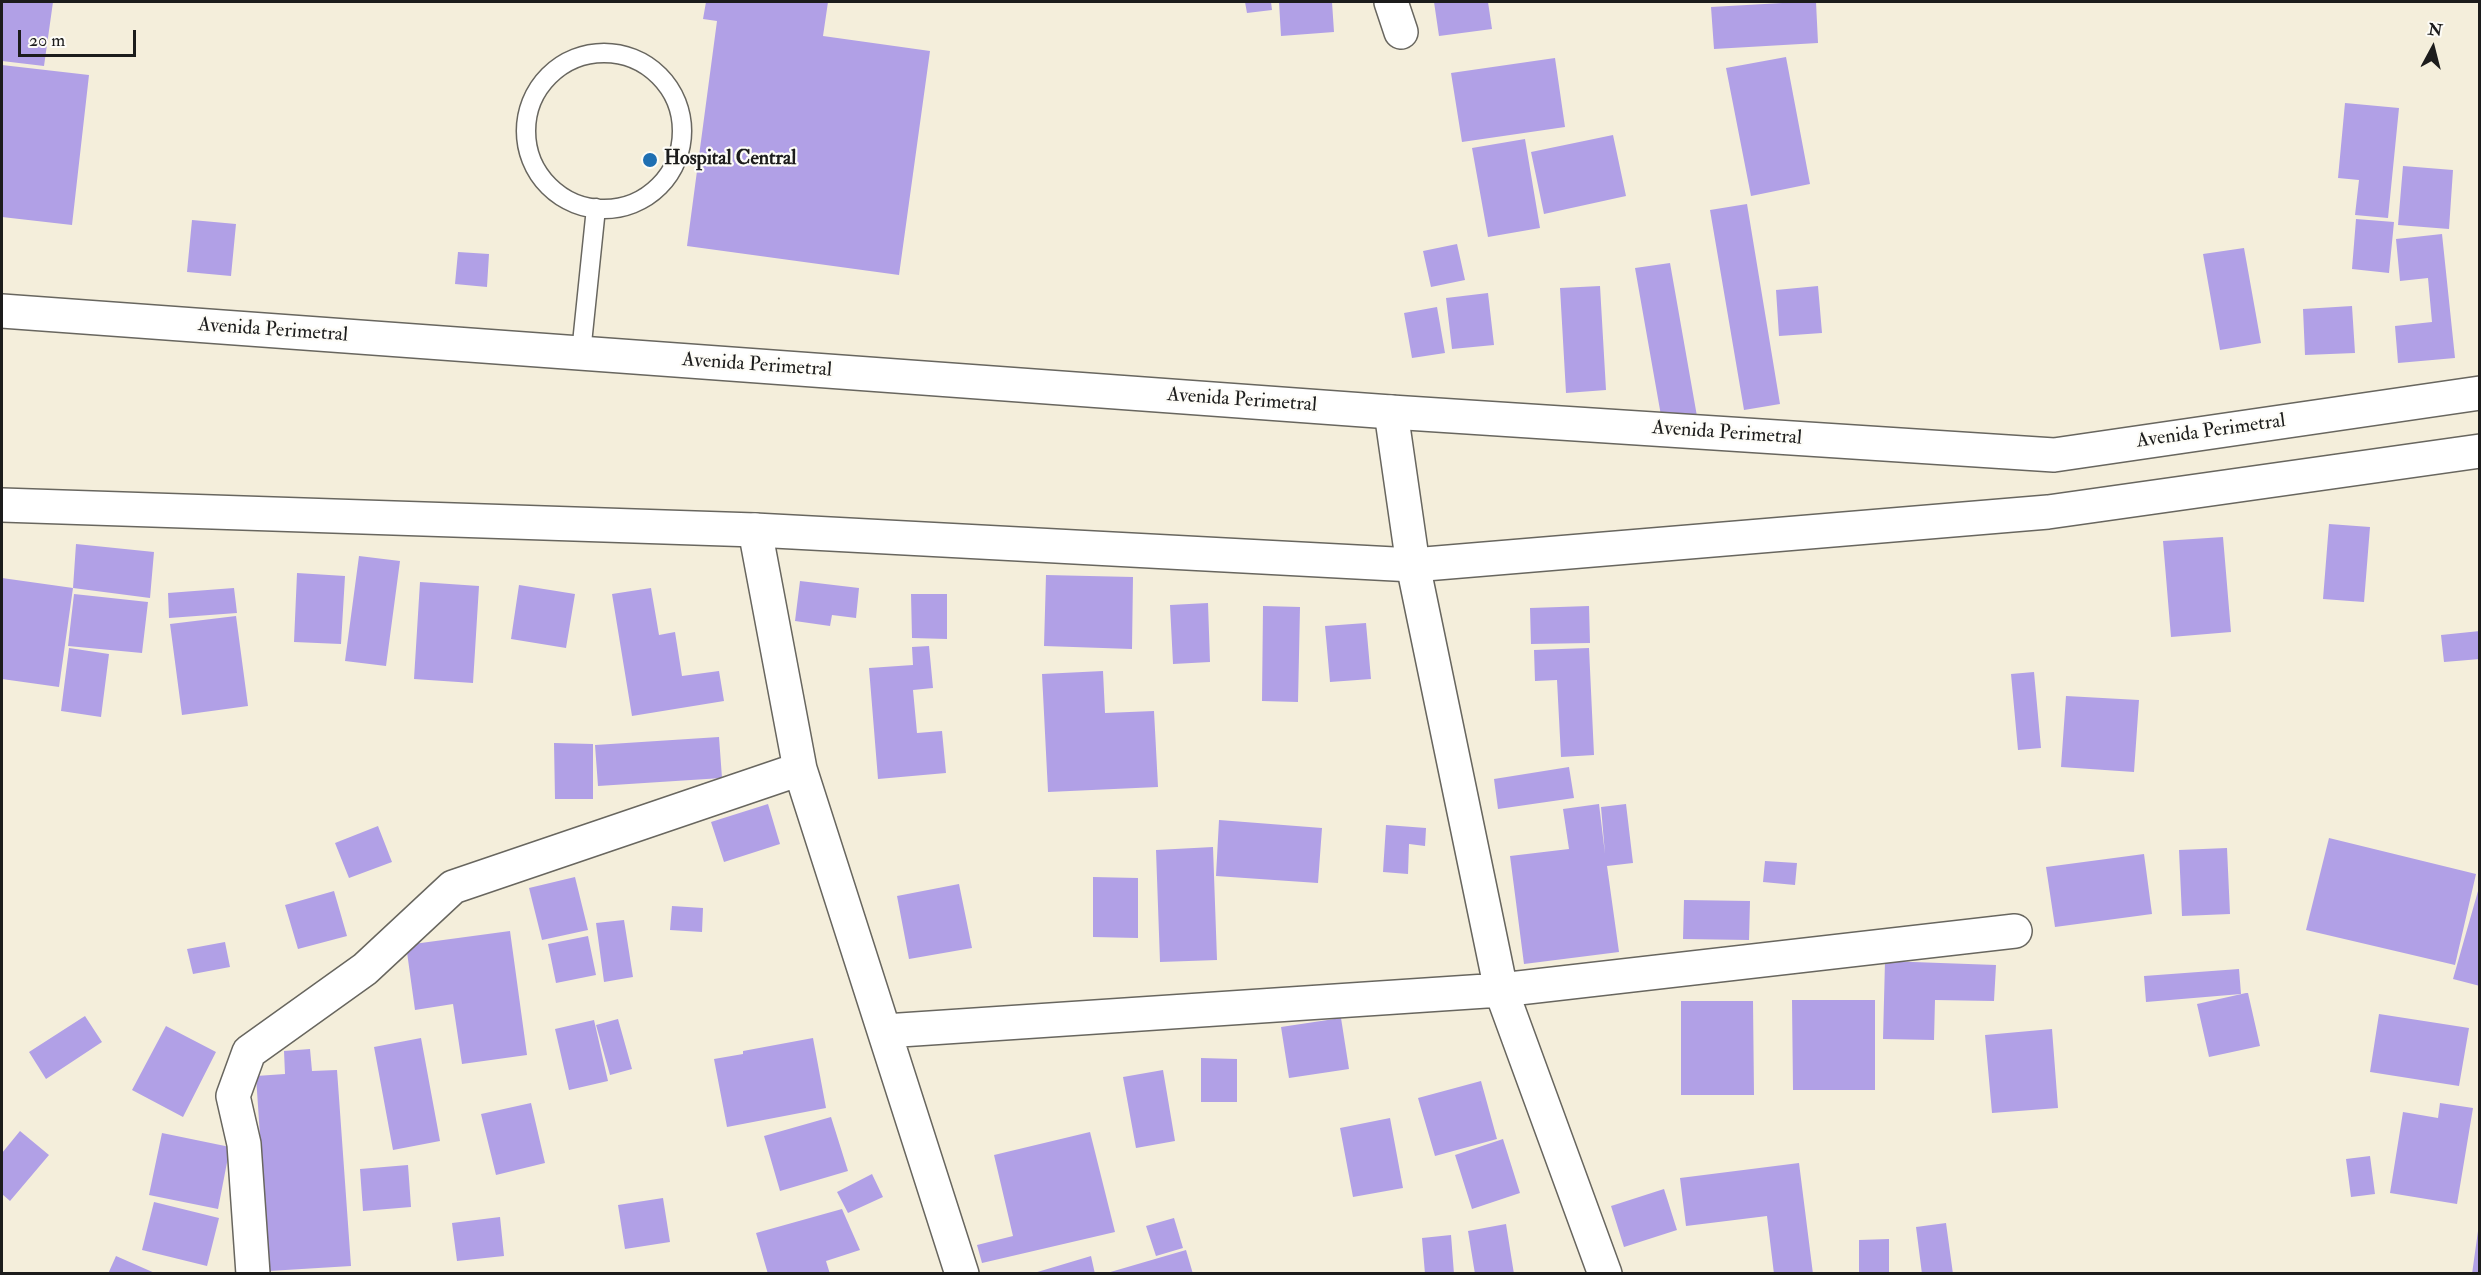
<!DOCTYPE html>
<style>
body{margin:0}
#map{position:relative;width:2481px;height:1275px;overflow:hidden;background:#f4eedb;font-family:"IM FELL Double Pica",serif}
canvas{display:block}
.frame{position:absolute;inset:0;border:3px solid #1c1c1c;pointer-events:none}
.north{position:absolute;left:2403px;top:18px;width:60px;height:60px;-webkit-text-stroke:4px #fdfcf7;paint-order:stroke;rotate:7deg;font-size:16px;font-weight:700;line-height:24px;text-align:center;color:#1c1c1c}
.north::after{content:'';display:block;margin:auto;width:21px;height:27px;background:#1c1c1c;clip-path:polygon(50% 0,100% 100%,50% 72%,0 100%)}
.scale{position:absolute;left:18px;top:30px;width:118px;height:27px;box-sizing:border-box;border:3px solid #1c1c1c;border-top:0;padding-left:8px;font-size:18px;line-height:21px;white-space:nowrap;color:#1c1c1c;-webkit-text-stroke:4px #fdfcf7;paint-order:stroke}
</style>
<div id="map">
<canvas width="2481" height="1275"></canvas>
<div class="frame"></div>
<div class="north">N</div>
<div class="scale">20 m</div>
</div>
<script>
const context = document.querySelector('canvas').getContext('2d');
context.lineJoin = 'round';
function fillPath(path, color) { context.fillStyle = color; context.fill(path, 'evenodd'); }
const shape = rows => new Path2D(rows.map(r => 'M' + r).join(''));
function stroke(path, color, width, dash) { context.strokeStyle = color; context.lineWidth = width; context.lineCap = dash ? 'butt' : 'round'; context.setLineDash(dash || []); context.stroke(path); }
function write(font, color, halo, rows, align = 'center') {
  context.font = font + ' "IM FELL Double Pica",serif'; context.lineWidth = 4.5; context.setLineDash([]); context.textBaseline = 'middle'; context.strokeStyle = halo; context.fillStyle = color; for (const [text, x, y, turn = 0] of rows) {
    context.save(); context.translate(x, y); context.rotate((+turn || 0) * Math.PI / 180); context.textAlign = isNaN(turn) ? turn : align; if (halo) context.strokeText(text, 0, 0); context.fillText(text, 0, 0); context.restore();
  }
}
const building = shape([
 [2,2,53,2,44,66,2,61],
 [706,2,828,2,823,36,930,51,899,275,687,246,717,21,703,19],
 [1245,2,1271,2,1272,10,1247,13],
 [1279,2,1332,2,1334,32,1281,36],
 [1434,2,1488,2,1492,29,1439,36],
 [1800,2,1816,2,1818,43,1714,49,1711,7],
 [1786,57,1810,184,1751,196,1726,68],
 [1555,58,1565,127,1462,142,1451,73],
 [2,65,89,75,72,225,2,217],
 [2345,103,2399,108,2388,218,2355,215,2359,180,2338,178],
 [1613,135,1626,196,1544,214,1531,152],
 [1525,139,1540,228,1488,237,1472,148],
 [2403,166,2453,170,2449,229,2398,225],
 [1747,204,1780,404,1744,410,1710,210],
 [2356,219,2394,222,2389,273,2352,269],
 [192,220,236,224,231,276,187,272],
 [2442,234,2455,358,2398,363,2395,326,2432,322,2428,278,2400,281,2396,239],
 [1457,244,1465,280,1431,287,1423,251],
 [2244,248,2261,343,2220,350,2203,254],
 [458,252,489,254,487,287,455,284],
 [1670,263,1698,422,1663,427,1635,268],
 [1600,286,1606,390,1566,393,1560,288],
 [1818,286,1822,333,1779,336,1776,290],
 [1488,293,1494,345,1452,349,1446,298],
 [2352,306,2355,353,2305,355,2303,309],
 [1437,307,1445,353,1412,358,1404,313],
 [2329,524,2370,527,2364,602,2323,599],
 [2223,537,2231,632,2171,637,2163,541],
 [76,544,154,552,150,598,73,588],
 [359,556,400,561,386,666,345,661],
 [297,573,345,576,341,644,294,642],
 [1046,575,1133,577,1132,649,1044,646],
 [2,578,73,588,59,687,2,679],
 [800,581,859,588,856,618,832,615,830,626,795,621],
 [420,582,479,586,473,683,414,679],
 [519,585,575,594,566,648,511,639],
 [234,588,237,613,169,618,168,593],
 [651,588,659,635,675,632,682,676,719,671,724,701,632,716,612,594],
 [74,594,148,602,142,653,68,646],
 [911,594,947,594,947,639,912,638],
 [1208,603,1210,662,1173,664,1170,605],
 [1263,606,1300,607,1298,702,1262,701],
 [1589,606,1590,643,1531,644,1530,608],
 [236,616,248,706,182,715,170,624],
 [1366,623,1371,679,1330,682,1325,626],
 [2480,631,2480,659,2444,662,2441,635],
 [929,646,933,688,913,690,917,733,942,731,946,773,878,779,869,668,913,665,912,647],
 [69,648,109,654,101,717,61,711],
 [1589,648,1594,755,1561,757,1557,680,1535,681,1534,650],
 [1103,671,1105,713,1154,711,1158,787,1048,792,1042,674],
 [2034,672,2041,748,2018,750,2011,674],
 [2066,696,2139,700,2134,772,2061,767],
 [719,737,722,778,598,786,595,745],
 [554,743,593,744,593,799,555,799],
 [1569,767,1574,798,1498,809,1494,779],
 [768,804,780,844,724,862,711,822],
 [1599,804,1605,854,1601,807,1626,804,1633,863,1607,866,1619,952,1524,964,1510,856,1569,849,1563,809],
 [1219,820,1322,828,1318,883,1216,876],
 [1386,825,1426,828,1425,846,1409,844,1408,874,1383,872],
 [378,826,392,862,349,878,335,843],
 [2329,838,2476,874,2455,965,2306,930],
 [1213,847,1217,960,1160,962,1156,850],
 [2227,848,2230,914,2182,916,2179,850],
 [2144,854,2152,914,2055,927,2046,867],
 [1765,861,1797,863,1795,885,1763,882],
 [575,877,588,930,542,940,529,888],
 [1093,877,1138,878,1138,938,1093,937],
 [959,884,972,948,909,959,897,896],
 [2480,884,2480,986,2453,979],
 [334,891,347,936,298,949,285,905],
 [1684,900,1750,901,1749,940,1683,939],
 [672,906,703,908,702,932,670,930],
 [624,920,633,977,604,982,596,923],
 [510,931,527,1055,462,1064,453,1004,415,1010,406,945],
 [588,936,596,975,556,983,548,944],
 [225,942,230,967,193,974,187,949],
 [1885,961,1996,965,1994,1001,1935,1000,1934,1040,1883,1039],
 [2239,969,2241,994,2146,1002,2144,976],
 [2246,993,2248,993,2260,1046,2209,1057,2197,1004],
 [1792,1000,1875,1000,1875,1090,1793,1090],
 [1681,1001,1753,1001,1754,1095,1681,1095],
 [2379,1014,2469,1028,2459,1086,2370,1072],
 [85,1016,102,1042,46,1079,29,1052],
 [1341,1018,1349,1069,1289,1078,1281,1027],
 [618,1019,632,1069,610,1075,596,1025],
 [594,1020,608,1081,569,1090,555,1029],
 [166,1026,216,1052,183,1117,132,1090],
 [2052,1029,2058,1108,1992,1113,1985,1035],
 [421,1038,440,1141,393,1150,374,1047],
 [813,1038,826,1108,727,1127,714,1059,743,1054,743,1051],
 [310,1049,312,1071,337,1070,351,1266,269,1271,256,1076,285,1074,284,1051],
 [1201,1058,1237,1059,1237,1102,1201,1102],
 [1163,1070,1175,1141,1136,1148,1123,1077],
 [1481,1081,1497,1139,1435,1156,1418,1098],
 [531,1103,545,1163,496,1175,481,1114],
 [2440,1103,2473,1108,2457,1204,2390,1193,2403,1112,2438,1118],
 [831,1117,848,1171,780,1191,764,1136],
 [1390,1118,1403,1188,1353,1197,1340,1128],
 [20,1131,49,1155,10,1201,2,1194,2,1153],
 [1090,1132,1115,1232,982,1263,977,1245,1013,1236,994,1155],
 [162,1133,230,1147,218,1209,149,1195],
 [1503,1139,1520,1193,1472,1209,1455,1155],
 [2370,1156,2375,1194,2351,1197,2346,1159],
 [1799,1163,1813,1274,1774,1274,1767,1216,1686,1226,1680,1178],
 [408,1165,411,1207,363,1211,360,1169],
 [872,1174,883,1197,848,1213,837,1192],
 [1664,1189,1677,1230,1624,1247,1611,1206],
 [663,1198,670,1242,625,1249,618,1205],
 [154,1202,219,1218,207,1266,142,1250],
 [842,1209,860,1250,826,1261,830,1274,768,1274,756,1233],
 [500,1217,504,1256,457,1261,452,1223],
 [1174,1218,1183,1248,1156,1256,1146,1226],
 [1946,1223,1953,1274,1922,1274,1916,1227],
 [1506,1224,1514,1274,1475,1274,1468,1231],
 [2478,1231,2480,1274,2472,1274],
 [1451,1235,1454,1274,1425,1274,1422,1238],
 [1889,1239,1889,1274,1859,1274,1859,1240],
 [1186,1250,1193,1274,1107,1274,1107,1273],
 [116,1256,157,1274,108,1274],
 [1091,1256,1095,1274,1034,1274,1034,1273]
]);
const service = shape([
 '526 131a78 78 0 1 1 156 0a78 78 0 1 1-156 0Z',
 [581,353,596,208]
]);
const minor = shape([
 [1391,2,1401,32],
 [1391,412,1413,565,1501,990,1605,1274],
 [755,530,800,769,962,1274],
 [885,1031,1501,990,2015,931],
 [253,1274,244,1144,233,1096,249,1052,365,969,453,887,800,769]
]);
const secondary = shape([
 [2,311,1391,412,2054,455,2480,393],
 [2,505,755,530,1413,565,2048,512,2480,451]
]);
const markers = [
 [650,160,8,"#1f6fb2"]
];
const poiNames = [
 ["Hospital Central",664,160]
];
const streetNames = [
 ["Avenida Perimetral",273,331,4],
 ["Avenida Perimetral",757,366,4],
 ["Avenida Perimetral",1242,401,4],
 ["Avenida Perimetral",2211,432,-8],
 ["Avenida Perimetral",1727,434,4]
];
fillPath(building, '#b1a0e6');
stroke(service, '#68665f', 21);
stroke(minor, '#68665f', 36);
stroke(secondary, '#68665f', 36);
stroke(service, '#fff', 18);
stroke(minor, '#fff', 33);
stroke(secondary, '#fff', 33);
for (const [x, y, r, color] of markers) { const dot = new Path2D(); dot.arc(x, y, r, 0, 2 * Math.PI); context.fillStyle = color; context.fill(dot); stroke(dot, '#fdfcf7', 2); }
write('bold 20px', '#1c1c1c', '#fdfcf7', poiNames, 'left');
write('20px', '#1c1c1c', '#fdfcf7', streetNames);
</script>
